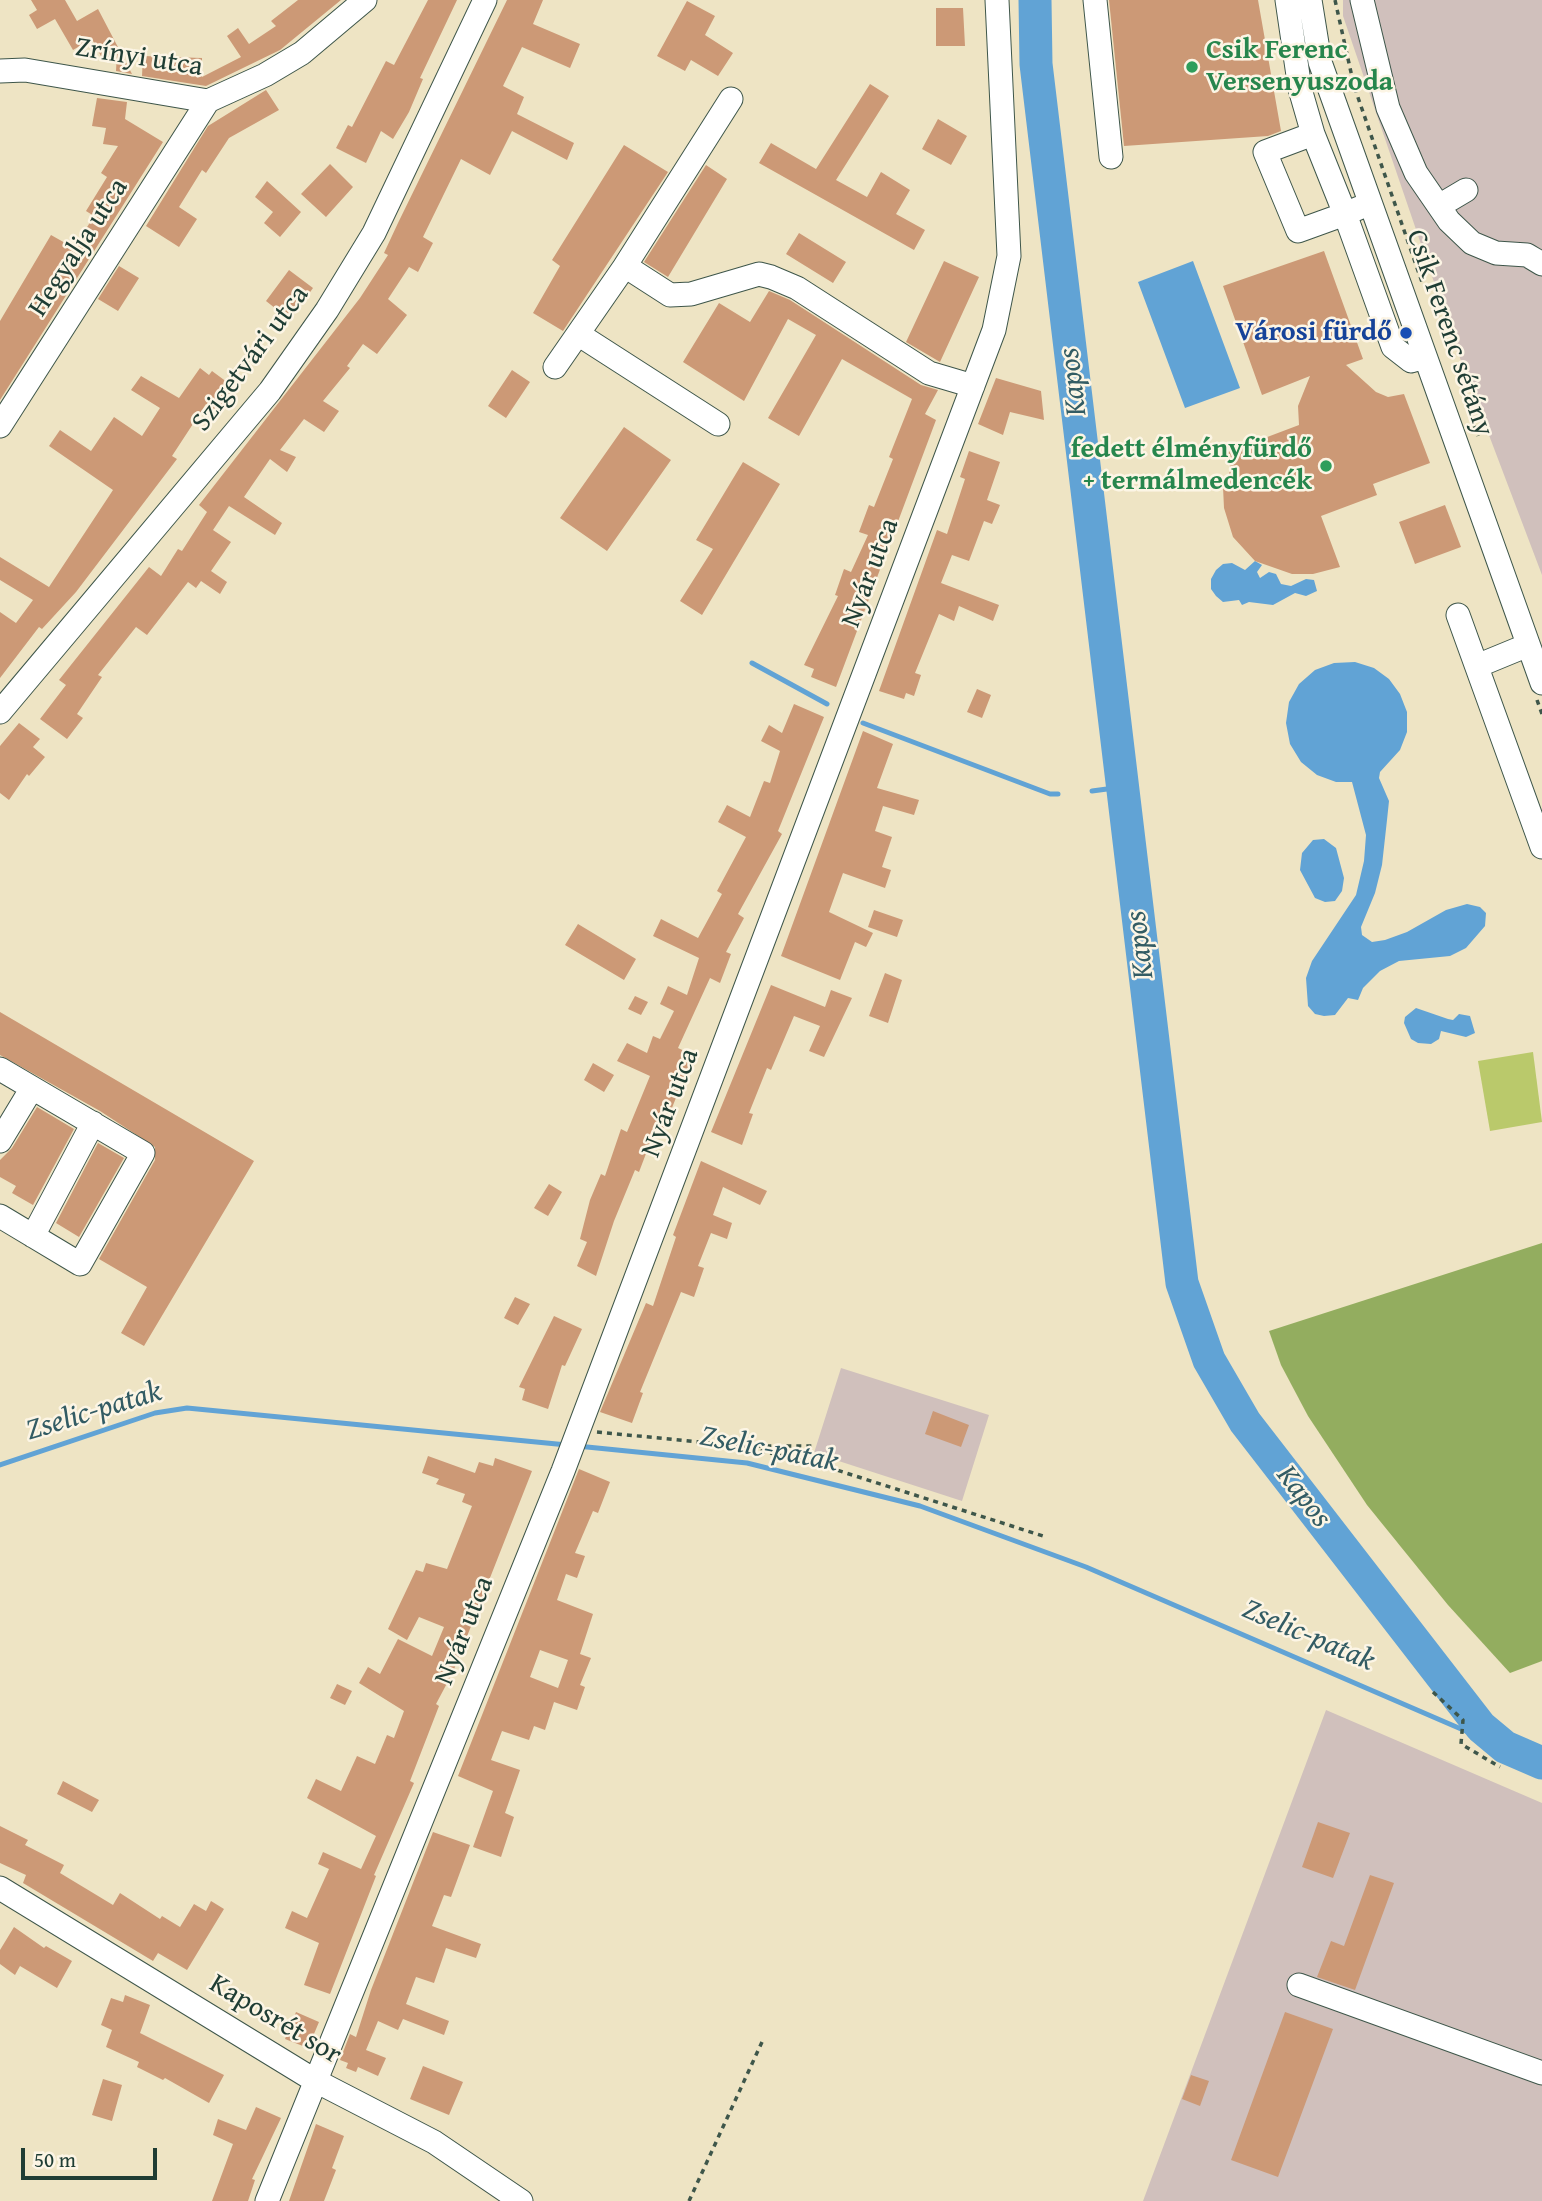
<!DOCTYPE html>
<meta charset="utf-8">
<style>
body{margin:0}
#map{position:relative;width:1542px;height:2201px;overflow:hidden;background:#eee4c4;font-family:"Gentium Book Plus",serif}
canvas{display:block}
.scale{position:absolute;left:21px;top:2148px;width:136px;height:32px;box-sizing:border-box;border:4px solid #1f3d34;border-top:0;padding-left:9px;font-size:21px;line-height:24px;white-space:nowrap;color:#1f3d34;-webkit-text-stroke:5px #fcf5e5;paint-order:stroke}
</style>
<div id="map">
<canvas width="1542" height="2201"></canvas>
<div class="scale">50 m</div>
</div>
<script>
const context = document.querySelector('canvas').getContext('2d');
context.lineJoin = 'round';
function fillPath(path, color) { context.fillStyle = color; context.fill(path, 'evenodd'); }
const shape = rows => new Path2D(rows.map(r => 'M' + r).join(''));
function stroke(path, color, width, dash) { context.strokeStyle = color; context.lineWidth = width; context.lineCap = dash ? 'butt' : 'round'; context.setLineDash(dash || []); context.stroke(path); }
function write(font, color, halo, rows, align = 'center') {
  context.font = font + ' "Gentium Book Plus",serif'; context.lineWidth = 5; context.setLineDash([]); context.textBaseline = 'middle'; context.strokeStyle = halo; context.fillStyle = color; for (const [text, x, y, turn = 0] of rows) {
    context.save(); context.translate(x, y); context.rotate((+turn || 0) * Math.PI / 180); context.textAlign = isNaN(turn) ? turn : align; if (halo) context.strokeText(text, 0, 0); context.fillText(text, 0, 0); context.restore();
  }
}
const industrial = shape([
 [1343,0,1542,0,1542,575,1462,364,1343,16],
 [841,1368,989,1415,962,1501,814,1453],
 [1326,1710,1542,1803,1542,2201,1143,2201]
]);
const green = shape([
 [1533,1052,1542,1122,1490,1131,1478,1061]
]);
const forest = shape([
 [1542,1243,1542,1661,1510,1673,1448,1605,1367,1505,1308,1416,1281,1365,1269,1331]
]);
const water = shape([
 [1193,261,1240,388,1185,408,1138,282],
 [1255,561,1262,565,1257,572,1260,578,1269,572,1276,574,1281,584,1291,586,1306,579,1314,580,1317,591,1306,596,1295,593,1273,605,1249,602,1242,605,1239,600,1223,602,1216,596,1211,589,1211,579,1216,570,1223,564,1232,563,1245,570],
 [1355,662,1374,668,1389,679,1400,694,1407,712,1407,732,1400,750,1380,772,1379,778,1389,801,1387,820,1382,865,1375,893,1361,927,1362,935,1372,942,1385,940,1407,932,1446,910,1467,904,1480,907,1486,913,1485,926,1466,948,1450,956,1399,961,1380,971,1363,988,1358,1000,1348,998,1335,1015,1324,1016,1315,1014,1308,1006,1306,978,1312,961,1356,895,1364,861,1366,835,1352,782,1336,782,1317,775,1301,762,1290,744,1286,723,1289,702,1299,684,1315,670,1334,663],
 [1324,839,1336,848,1344,878,1342,891,1335,901,1325,902,1315,898,1300,870,1302,853,1313,840],
 [1416,1008,1448,1019,1453,1020,1459,1014,1470,1016,1475,1033,1466,1037,1441,1031,1439,1039,1431,1044,1418,1043,1411,1039,1404,1023,1405,1017]
]);
const stream = shape([
 [752,663,827,704],
 [863,723,1050,794,1058,794],
 [1092,791,1122,787],
 [577,1446,747,1463,920,1506,1086,1567,1475,1735,1493,1739],
 [0,1465,155,1413,187,1408,567,1445]
]);
const river = shape([
 [1035,0,1036,64,1182,1283,1209,1360,1245,1422,1481,1727,1505,1747,1542,1763]
]);
const building = shape([
 [31,0,65,0,77,21,98,9,132,74,116,71,117,52,103,60,92,39,73,50,55,19,37,29,29,15,37,10],
 [298,0,341,0,280,50,206,86,142,76,143,56,202,58,202,77,241,57,227,36,238,28,249,44,276,26,271,21],
 [428,0,457,0,420,78,423,79,409,112,393,139,381,131,366,163,336,148,348,125,352,127,386,61,394,65],
 [507,0,543,0,533,24,580,44,570,68,522,47,503,86,524,97,517,114,574,143,567,160,512,131,490,175,461,159,423,237,433,243,418,272,409,267,388,299,407,315,377,354,363,344,347,366,350,368,323,401,339,411,324,432,304,419,280,450,296,457,287,472,270,459,244,497,282,523,275,535,229,506,213,530,231,542,211,571,227,582,220,594,201,581,196,588,188,582,147,635,136,627,98,675,102,677,77,714,83,718,67,739,40,719,66,685,59,680,149,567,161,576,178,549,182,551,207,512,199,505,360,298,388,255,384,253,398,223],
 [1109,0,1258,0,1281,131,1268,136,1124,146],
 [687,1,715,16,705,35,733,53,718,76,691,60,685,71,657,56],
 [936,8,963,8,965,46,936,46],
 [870,84,889,96,836,180,867,197,881,172,910,190,896,214,925,230,914,250,759,163,771,143,816,169],
 [266,90,279,110,229,138,206,173,202,170,179,207,197,219,179,247,146,226,208,126],
 [97,98,127,102,125,119,163,142,0,400,0,321,51,235,74,248,94,216,86,211,107,177,101,173,118,146,103,144,106,128,92,126],
 [938,119,967,136,951,165,922,149],
 [624,145,668,172,563,331,533,313,560,266,552,260],
 [330,164,353,187,326,217,301,194],
 [706,165,727,179,668,277,644,262],
 [267,181,301,212,280,237,264,223,273,212,255,197],
 [799,233,846,262,833,283,786,254],
 [1324,251,1363,359,1346,365,1376,392,1388,397,1404,394,1430,463,1373,484,1377,495,1321,516,1340,567,1313,574,1292,574,1255,561,1233,537,1224,508,1223,487,1231,469,1225,453,1299,425,1298,406,1310,376,1262,395,1223,286],
 [944,261,979,277,940,362,906,342],
 [119,266,139,278,118,311,98,299],
 [289,270,313,288,290,320,266,301],
 [769,291,790,300,921,385,938,390,925,414,936,420,836,687,811,677,814,669,804,665,838,596,835,595,844,569,851,572,868,535,859,532,869,505,874,507,893,459,889,457,912,399,842,359,799,436,768,418,816,335,788,319,744,401,683,362,719,303,750,322],
 [200,368,209,375,212,371,235,388,217,412,206,404,172,456,177,459,76,592,42,629,39,627,0,678,0,612,16,623,33,600,0,580,0,557,49,587,113,490,49,446,60,430,91,451,114,417,142,436,160,408,131,390,141,376,179,398],
 [512,370,530,382,506,418,488,406],
 [996,378,1041,391,1044,420,1010,412,1003,435,978,424],
 [624,427,671,460,607,551,560,518],
 [969,451,1000,462,987,500,1000,505,992,524,984,521,969,561,952,555,941,583,999,605,993,621,959,606,954,621,939,614,915,673,921,675,914,696,906,693,904,699,879,691,937,530,947,534,965,479,960,477],
 [743,462,780,484,702,615,680,601,713,549,696,540],
 [1445,505,1461,547,1415,564,1399,522],
 [977,689,991,695,982,718,967,712],
 [794,704,824,717,778,831,782,834,738,914,744,918,726,952,731,954,720,983,710,978,678,1048,693,1055,662,1133,655,1130,639,1172,635,1170,614,1221,596,1276,577,1266,587,1242,580,1239,590,1200,601,1174,605,1176,621,1129,627,1132,650,1076,617,1061,627,1043,647,1053,653,1036,660,1039,674,1011,660,1004,668,986,687,995,699,958,653,936,661,919,698,938,722,894,717,891,746,837,718,822,727,805,750,817,764,781,770,783,780,751,761,741,769,725,782,733],
 [19,723,40,739,33,747,45,757,29,776,27,774,9,800,0,793,0,746],
 [863,731,893,744,877,788,919,800,914,815,883,806,875,831,892,837,882,867,891,870,885,888,843,873,829,912,873,933,866,947,855,942,840,980,781,956],
 [874,910,903,920,897,937,868,927],
 [578,924,636,959,624,980,565,945],
 [885,973,902,980,888,1023,869,1016],
 [771,985,825,1007,831,990,852,998,824,1057,809,1051,820,1026,794,1016,771,1070,767,1068,749,1113,753,1114,742,1145,711,1132],
 [635,996,648,1002,641,1015,628,1009],
 [0,1012,254,1161,144,1346,121,1333,147,1287,99,1259,155,1160,155,1147,100,1111,0,1055],
 [593,1063,614,1075,604,1092,584,1080],
 [37,1107,74,1129,33,1205,12,1193,16,1186,0,1177,0,1160,12,1148],
 [98,1143,124,1158,79,1237,56,1223],
 [701,1161,767,1191,760,1205,723,1187,713,1215,732,1223,727,1239,711,1233,698,1266,704,1268,694,1297,681,1292,640,1392,643,1393,632,1423,600,1412,646,1303,653,1306,676,1237,673,1235],
 [549,1184,562,1192,548,1216,534,1208],
 [515,1297,530,1304,518,1325,504,1318],
 [554,1316,582,1329,565,1366,562,1365,548,1409,522,1400,525,1389,519,1387],
 [933,1411,969,1425,961,1447,925,1434],
 [428,1456,475,1473,479,1462,493,1466,495,1458,532,1471,453,1672,436,1704,439,1706,410,1781,414,1783,374,1875,376,1876,330,1994,304,1985,319,1943,285,1928,292,1911,307,1918,329,1869,318,1864,323,1852,361,1869,376,1836,307,1798,316,1779,341,1791,357,1756,375,1764,387,1735,394,1738,404,1711,359,1683,368,1667,380,1674,398,1639,432,1656,444,1627,419,1617,407,1640,388,1629,416,1570,423,1572,426,1563,447,1569,472,1506,462,1502,465,1494,436,1484,439,1479,422,1473],
 [579,1469,610,1482,598,1513,593,1511,575,1553,585,1556,577,1578,566,1574,557,1600,593,1614,580,1654,591,1658,580,1685,585,1687,577,1710,554,1702,545,1730,534,1726,529,1740,502,1731,491,1760,520,1770,505,1813,514,1817,501,1857,473,1847,493,1791,458,1776],
 [540,1650,568,1660,558,1688,530,1677],
 [337,1684,352,1691,345,1705,330,1698],
 [63,1781,99,1800,92,1812,57,1794],
 [1318,1822,1350,1833,1333,1878,1302,1867],
 [0,1826,28,1840,25,1845,64,1865,60,1873,113,1905,120,1893,160,1919,162,1916,180,1927,194,1904,206,1911,211,1901,224,1909,187,1970,158,1953,153,1961,23,1883,26,1875,0,1863],
 [433,1832,470,1845,451,1897,444,1895,432,1926,481,1944,476,1958,446,1948,434,1983,416,1977,406,2004,449,2021,444,2035,403,2019,398,2030,378,2021,366,2050,386,2058,378,2076,358,2067,356,2072,346,2068,348,2063,340,2060,350,2034,356,2037,371,1990],
 [1370,1875,1394,1883,1355,1990,1317,1977,1331,1941,1344,1946],
 [14,1927,44,1948,46,1946,72,1961,57,1988,20,1966,15,1975,0,1964,0,1950],
 [125,1995,150,2005,140,2033,224,2075,209,2103,165,2078,163,2080,137,2067,139,2062,106,2047,112,2030,101,2025,111,1998,123,2002],
 [296,2012,319,2022,308,2048,285,2039],
 [1285,2012,1333,2029,1278,2177,1231,2160],
 [423,2066,463,2082,449,2115,410,2099],
 [1191,2075,1209,2081,1200,2106,1182,2099],
 [103,2079,122,2085,112,2121,92,2115],
 [256,2107,281,2118,252,2179,255,2180,248,2201,212,2201,233,2144,213,2135,218,2119,246,2130],
 [316,2124,344,2136,332,2168,336,2170,324,2201,289,2201]
]);
const path = shape([
 [1335,0,1354,86,1423,285],
 [1464,398,1478,436],
 [1537,700,1542,714],
 [597,1432,741,1446,815,1446],
 [741,1446,821,1465,1043,1536],
 [1433,1692,1463,1720,1461,1744,1500,1767],
 [689,2201,762,2042]
]);
const minor = shape([
 [1095,0,1111,157],
 [1287,0,1300,89,1313,134,1345,214,1298,231,1265,152,1313,134],
 [1310,0,1320,62,1542,683],
 [1362,0,1388,108,1416,173,1449,221,1472,243,1496,253,1527,255,1542,264],
 [0,71,25,70,208,101,265,75,302,53,365,0],
 [731,99,625,266,670,295,691,294,759,274,771,277,797,288,929,373,973,386],
 [1439,206,1466,190],
 [1359,208,1345,214,1393,347,1411,361,1425,357],
 [578,334,718,424],
 [555,367,625,266],
 [0,426,208,101],
 [1458,615,1542,847],
 [1477,666,1528,645],
 [0,712,270,391,327,310,374,233,485,0],
 [0,1069,143,1153,80,1264,0,1216],
 [0,1141,32,1088],
 [33,1236,93,1123],
 [0,1888,314,2080,434,2142,521,2201],
 [1299,1985,1542,2073],
 [267,2201,563,1471,994,330,1009,256,997,0]
]);
const markers = [
 [1192,67,7,"#2e9e5b"],
 [1406,333,7,"#1a4fb4"],
 [1326,466,7,"#2e9e5b"]
];
const leisureNames = [
 ["Csik Ferenc",1206,51],
 ["Versenyuszoda",1206,83],
 ["fedett élményfürdő",1312,450,"right"],
 ["+ termálmedencék",1312,482,"right"]
];
const streetNames = [
 ["Zrínyi utca",139,58,9],
 ["Hegyalja utca",79,248,-57],
 ["Csik Ferenc sétány",1449,333,71],
 ["Szigetvári utca",251,359,-53],
 ["Nyár utca",871,573,-69],
 ["Nyár utca",671,1103,-69],
 ["Nyár utca",465,1631,-68],
 ["Kaposrét sor",275,2020,31]
];
const transitNames = [
 ["Városi fürdő",1392,333]
];
const waterNames = [
 ["Kapos",1074,382,-97],
 ["Kapos",1141,945,-97],
 ["Zselic-patak",94,1412,-17],
 ["Zselic-patak",769,1450,11],
 ["Kapos",1303,1497,52],
 ["Zselic-patak",1308,1636,23]
];
fillPath(industrial, '#d0c0bc');
fillPath(green, '#bac96b');
fillPath(forest, '#93ad5f');
fillPath(water, '#61a3d5');
stroke(stream, '#61a3d5', 5);
stroke(river, '#61a3d5', 33);
fillPath(building, '#cc9976');
stroke(minor, '#3e564a', 25);
stroke(path, '#3e564a', 3.5, [5, 5]);
stroke(minor, '#fff', 23);
for (const [x, y, r, color] of markers) { const dot = new Path2D(); dot.arc(x, y, r, 0, 2 * Math.PI); context.fillStyle = color; context.fill(dot); stroke(dot, '#fcf5e5', 2.5); }
write('bold 28px', '#27864d', '#fcf5e5', leisureNames, 'left');
write('28px', '#1f3d34', '#fcf5e5', streetNames);
write('bold 28px', '#164399', '#fcf5e5', transitNames, 'right');
write('italic 30px', '#335c64', '#fcf5e5', waterNames);
</script>
